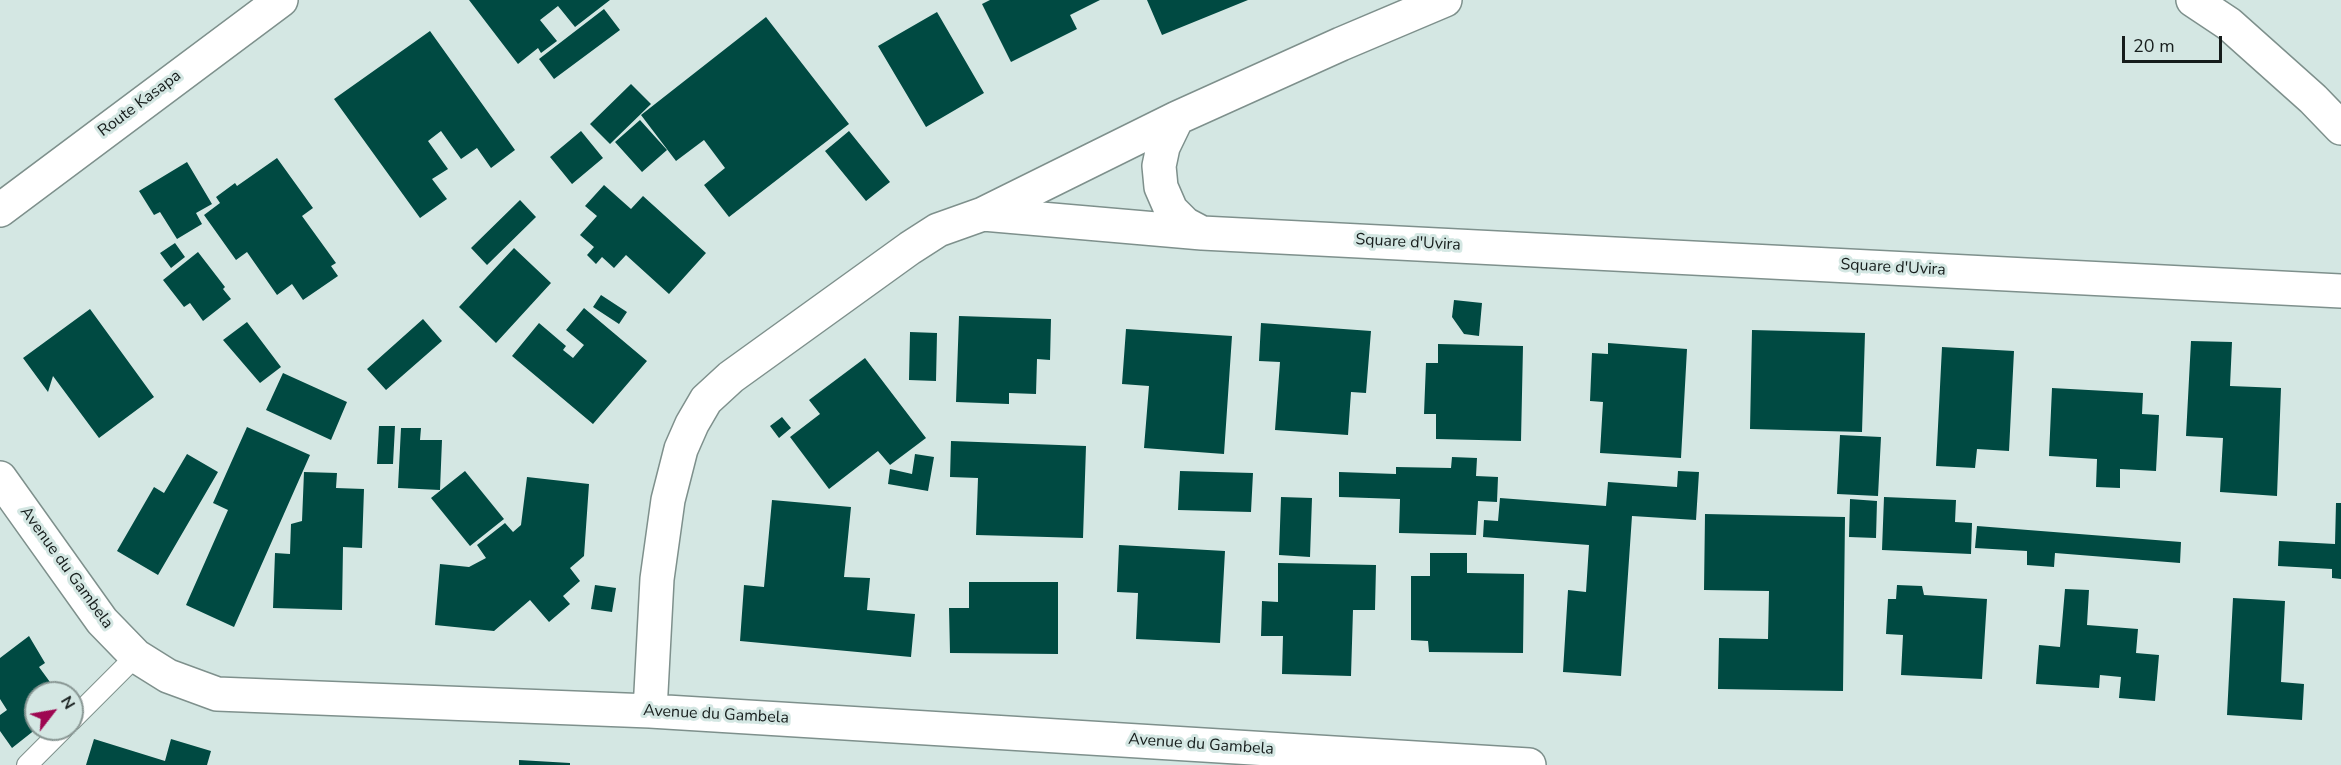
<!DOCTYPE html>
<style>
body{margin:0}
#map{position:relative;width:2341px;height:765px;overflow:hidden;background:#d4e7e3;font-family:"Nunito Sans",sans-serif}
canvas{display:block}
.north{position:absolute;left:24px;top:681px;width:60px;height:60px;box-sizing:border-box;background:#d4e7e3;border:2px solid #889693;border-radius:50%;rotate:59deg;font-size:16px;font-weight:700;line-height:24px;text-align:center;color:#161d1c}
.north::after{content:'';display:block;margin:auto;width:21px;height:27px;background:#9e0751;clip-path:polygon(50% 0,100% 100%,50% 72%,0 100%)}
.scale{position:absolute;left:2122px;top:36px;width:100px;height:27px;box-sizing:border-box;border:3px solid #161d1c;border-top:0;padding-left:8px;font-size:18px;line-height:21px;white-space:nowrap;color:#161d1c;-webkit-text-stroke:4px #d4e7e3;paint-order:stroke}
</style>
<div id="map">
<canvas width="2341" height="765"></canvas>
<div class="north">N</div>
<div class="scale">20 m</div>
</div>
<script>
const context = document.querySelector('canvas').getContext('2d');
context.lineJoin = 'round';
function fillPath(path, color) { context.fillStyle = color; context.fill(path, 'evenodd'); }
const shape = rows => new Path2D(rows.map(r => 'M' + r).join(''));
function stroke(path, color, width, dash) { context.strokeStyle = color; context.lineWidth = width; context.lineCap = dash ? 'butt' : 'round'; context.setLineDash(dash || []); context.stroke(path); }
function write(font, color, halo, rows, align = 'center') {
  context.font = font + ' "Nunito Sans",sans-serif'; context.lineWidth = 6; context.setLineDash([]); context.textBaseline = 'middle'; context.strokeStyle = halo; context.fillStyle = color; for (const [text, x, y, turn = 0] of rows) {
    context.save(); context.translate(x, y); context.rotate((+turn || 0) * Math.PI / 180); context.textAlign = isNaN(turn) ? turn : align; if (halo) context.strokeText(text, 0, 0); context.fillText(text, 0, 0); context.restore();
  }
}
const building = shape([
 [469,0,610,0,575,27,558,6,540,20,557,41,541,53,538,48,518,64],
 [990,0,1100,0,1070,15,1077,29,1011,62,982,4],
 [1147,0,1248,0,1162,35],
 [604,9,620,30,554,79,539,59],
 [937,12,984,93,926,127,878,46],
 [766,17,849,124,729,217,704,185,725,168,704,140,676,161,641,115],
 [430,31,515,150,491,168,477,148,461,159,441,131,428,141,448,169,432,179,447,199,420,218,334,99],
 [631,84,651,104,610,144,590,124],
 [640,120,667,150,642,172,615,142],
 [581,131,603,158,572,184,550,157],
 [849,131,890,182,866,201,825,151],
 [277,158,313,208,302,216,336,263,331,266,338,276,303,300,292,284,277,295,247,252,236,260,204,215,220,203,216,197,235,183,237,186],
 [187,162,212,204,196,213,202,224,177,239,160,212,154,215,139,191],
 [604,185,631,209,643,196,706,253,669,294,626,255,614,268,602,257,596,264,587,255,594,247,580,235,597,216,585,206],
 [520,200,536,217,487,265,471,248],
 [175,243,185,257,171,268,160,253],
 [514,248,551,283,496,343,459,307],
 [198,252,225,287,223,289,231,299,203,321,190,303,184,307,163,280],
 [601,295,627,312,619,324,593,307],
 [1454,300,1482,303,1479,336,1464,334,1452,317],
 [584,308,647,361,593,424,512,356,539,323,566,346,563,350,573,358,584,345,566,330],
 [90,309,154,397,99,438,53,376,48,392,23,358],
 [959,316,1051,319,1050,360,1037,359,1036,394,1009,393,1009,404,956,402],
 [423,319,442,341,386,390,367,369],
 [247,322,281,367,260,383,223,340],
 [1261,323,1371,331,1366,393,1351,392,1348,435,1275,430,1280,362,1259,361],
 [1126,329,1232,336,1224,454,1144,448,1149,386,1122,384],
 [1752,330,1865,333,1862,432,1750,429],
 [910,332,937,333,936,381,909,380],
 [2191,341,2232,342,2230,386,2281,388,2277,496,2220,492,2223,438,2186,436],
 [1608,343,1687,349,1681,458,1600,453,1603,402,1590,401,1592,353,1608,354],
 [1438,344,1523,346,1521,441,1436,439,1436,414,1424,414,1426,363,1438,363],
 [1942,347,2014,351,2009,451,1977,449,1975,468,1936,466],
 [865,358,926,438,890,465,878,451,829,489,790,437,820,414,809,400],
 [283,373,347,402,331,440,266,410],
 [2052,388,2143,393,2142,414,2159,415,2156,471,2120,469,2120,488,2096,487,2097,459,2049,456],
 [782,417,791,428,779,438,770,426],
 [379,426,395,426,393,464,377,464],
 [247,427,310,455,234,627,186,605,228,510,213,503],
 [401,428,421,428,420,440,442,440,440,490,398,488],
 [1840,435,1881,437,1878,496,1837,494],
 [951,441,1086,446,1083,538,976,535,978,478,950,477],
 [187,454,218,472,158,575,117,551,154,487,164,493],
 [915,454,934,457,928,491,888,484,890,469,912,474],
 [1452,457,1477,458,1476,476,1498,477,1497,502,1478,501,1476,535,1399,533,1400,499,1339,497,1339,472,1396,474,1396,467,1451,468],
 [465,471,504,519,470,546,431,498],
 [1180,471,1253,473,1251,512,1178,510],
 [1678,471,1699,472,1696,520,1632,516,1621,676,1563,672,1568,590,1586,592,1589,545,1483,537,1484,520,1498,521,1500,498,1606,506,1608,482,1677,487],
 [304,472,337,473,336,488,364,489,362,548,343,547,342,610,273,608,275,553,290,554,291,524,302,521],
 [527,477,589,484,584,556,570,568,580,581,563,596,570,604,549,622,530,600,494,631,435,625,440,564,469,567,486,558,477,545,505,523,513,532,521,525],
 [1281,497,1312,498,1310,557,1279,555],
 [1884,497,1956,500,1955,522,1972,523,1971,554,1882,550],
 [1850,499,1877,501,1876,538,1849,537],
 [772,500,851,507,844,577,870,578,867,610,915,614,911,657,740,641,744,585,764,587],
 [2336,503,2341,503,2341,579,2332,578,2332,569,2278,566,2279,541,2335,544],
 [1705,514,1845,517,1843,691,1718,689,1719,638,1768,639,1769,591,1704,590],
 [1977,526,2181,542,2180,563,2055,553,2054,567,2027,565,2027,551,1975,548],
 [1119,545,1225,551,1220,643,1136,639,1138,593,1117,592],
 [1430,553,1467,553,1467,573,1524,574,1523,653,1429,652,1428,641,1411,640,1411,576,1430,576],
 [1278,563,1376,565,1375,610,1353,610,1351,676,1282,674,1283,636,1261,636,1262,601,1278,602],
 [969,582,1058,582,1058,654,950,653,949,608,969,608],
 [595,585,616,588,612,612,591,609],
 [1897,585,1922,586,1924,595,1987,599,1982,679,1901,675,1903,635,1886,634,1888,599,1896,599],
 [2065,589,2089,590,2087,625,2138,629,2136,653,2159,655,2155,701,2119,698,2121,677,2100,675,2099,688,2036,684,2039,645,2060,647],
 [2233,598,2285,601,2281,682,2304,684,2302,720,2227,715],
 [29,636,45,663,39,667,58,693,36,693,36,729,12,748,0,731,0,715,7,710,0,699,0,658],
 [94,739,165,761,171,739,211,751,207,765,86,765],
 [519,760,570,763,570,765,519,765]
]);
const lane = shape([
 [72,720,136,656],
 [27,765,63,729]
]);
const street = shape([
 [2193,0,2229,24,2313,99,2341,128],
 [1177,118,1163,147,1159,166,1161,187,1171,210,1185,224,1202,233],
 [983,214,1202,233,2341,291],
 [0,478,102,621,136,656,168,676,217,694,650,711,1529,765],
 [650,711,657,579,668,500,681,449,692,424,706,400,731,377,910,248,938,230,983,214,1177,118,1341,44,1445,0]
]);
const secondary = shape([
 [0,210,281,0]
]);
const streetNames = [
 ["Route Kasapa",140,104,-37],
 ["Square d'Uvira",1408,243,3],
 ["Square d'Uvira",1893,268,3],
 ["Avenue du Gambela",66,568,54],
 ["Avenue du Gambela",716,715,3],
 ["Avenue du Gambela",1201,745,4]
];
fillPath(building, '#004a42');
stroke(lane, '#7e908c', 22);
stroke(street, '#7e908c', 36);
stroke(secondary, '#7e908c', 36);
stroke(lane, '#fff', 20);
stroke(street, '#fff', 33);
stroke(secondary, '#fff', 33);
write('16px', '#161d1c', '#d4e7e3', streetNames);
</script>
